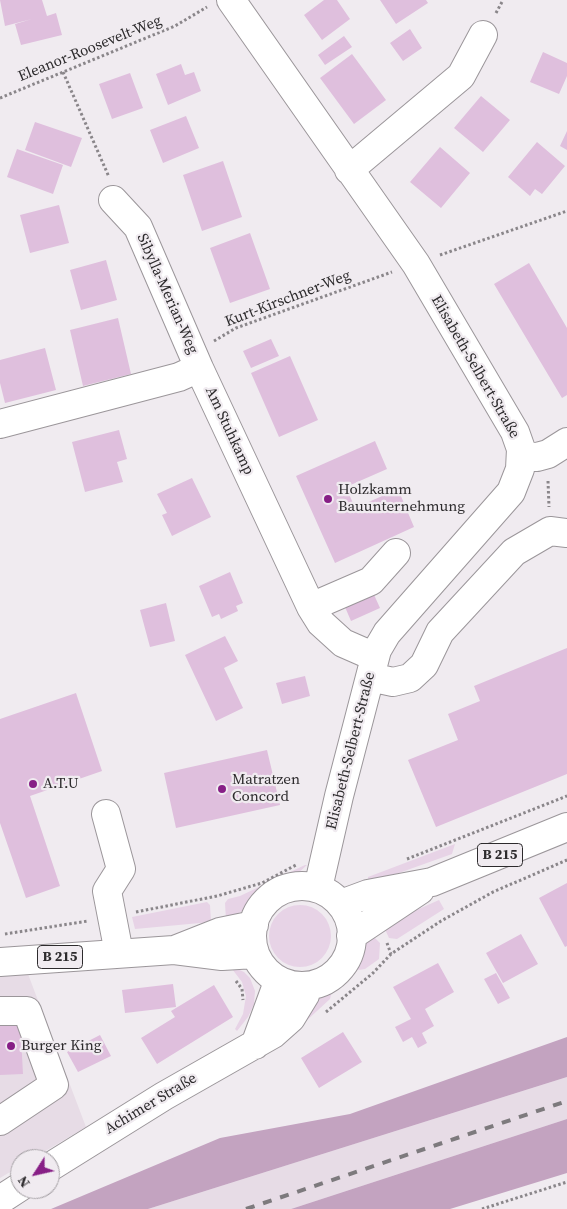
<!DOCTYPE html>
<meta charset="utf-8">
<style>
body{margin:0}
#map{position:relative;width:567px;height:1209px;overflow:hidden;background:#f0ebf0;font-family:"Source Serif 4",serif}
canvas{display:block}
.north{position:absolute;left:10px;top:1149px;width:50px;height:50px;box-sizing:border-box;background:#f0ebf0;border:1px solid #a29ea2;border-radius:50%;rotate:235deg;font-size:14px;font-weight:700;line-height:20px;text-align:center;color:#2d2b2d}
.north::after{content:'';display:block;margin:auto;width:18px;height:22px;background:#871f86;clip-path:polygon(50% 0,100% 100%,50% 72%,0 100%)}
</style>
<div id="map">
<canvas width="567" height="1209"></canvas>
<div class="north">N</div>
</div>
<script>
const context = document.querySelector('canvas').getContext('2d');
context.lineJoin = 'round';
function fillPath(path, color) { context.fillStyle = color; context.fill(path, 'evenodd'); }
const shape = rows => new Path2D(rows.map(r => 'M' + r).join(''));
function stroke(path, color, width, dash) { context.strokeStyle = color; context.lineWidth = width; context.lineCap = dash ? 'butt' : 'round'; context.setLineDash(dash || []); context.stroke(path); }
function write(font, color, halo, rows, align = 'center') {
  context.font = font + ' "Source Serif 4",serif'; context.lineWidth = 4.5; context.setLineDash([]); context.textBaseline = 'middle'; context.strokeStyle = halo; context.fillStyle = color; for (const [text, x, y, turn = 0] of rows) {
    context.save(); context.translate(x, y); context.rotate((+turn || 0) * Math.PI / 180); context.textAlign = isNaN(turn) ? turn : align; if (halo) context.strokeText(text, 0, 0); context.fillText(text, 0, 0); context.restore();
  }
}
const built = shape([
 [28,974,86,1127,32,1159,20,1159,20,1166,0,1178,0,976],
 [567,1077,567,1119,291,1209,148,1209]
]);
const green = shape([
 [455,844,452,854,371,883,368,881,368,877],
 [305,865,307,865,296,875,267,887,242,911,226,920,225,903,228,899,240,896],
 [439,900,444,909,397,939,389,938,383,925],
 [207,902,210,905,211,922,135,929,132,917],
 '269 936a31 31 0 1 1 62 0a31 31 0 1 1-62 0Z',
 [370,933,380,943,379,959,365,969,359,970,350,967,357,949],
 [229,965,244,972,250,978,255,991,254,1004,248,1017,237,1031,235,1029,243,1014,246,996,242,982],
 [334,983,330,999,292,1034,311,1002]
]);
const forest = shape([
 [567,1037,567,1077,148,1209,51,1209,220,1138,350,1114],
 [567,1119,567,1173,450,1209,291,1209]
]);
const building = shape([
 [0,0,42,0,47,16,56,13,62,35,21,45,15,24,32,19,5,26],
 [324,0,337,0,350,19,322,40,304,15],
 [380,0,426,0,428,3,396,24],
 [410,29,422,48,403,61,390,43],
 [344,36,352,47,325,65,318,55],
 [543,52,567,63,567,76,559,94,530,82],
 [352,54,386,100,354,124,320,78],
 [181,64,185,75,194,72,201,91,168,105,156,74],
 [130,73,143,108,112,119,99,84],
 [481,96,510,120,483,152,454,128],
 [186,116,199,148,163,163,150,130],
 [35,122,82,138,71,167,25,150],
 [567,131,567,150,560,146],
 [537,142,565,166,542,194,535,189,530,196,508,177],
 [440,147,470,173,441,208,410,182],
 [17,149,63,165,53,194,7,177],
 [223,161,242,217,202,231,183,175],
 [59,205,69,243,30,253,20,215],
 [250,233,270,289,230,303,210,248],
 [106,260,117,300,81,310,70,270],
 [529,263,567,328,567,395,562,398,494,284],
 [118,318,131,374,83,386,70,330],
 [271,339,279,356,251,368,243,351],
 [45,348,56,390,5,403,0,383,0,360],
 [290,356,318,420,279,437,251,373],
 [119,430,127,459,117,462,123,482,85,492,72,442],
 [375,441,387,469,346,487,355,508,398,489,414,527,335,563,296,476],
 [192,478,211,517,172,536,162,515,167,513,157,494],
 [230,572,243,603,236,606,238,611,221,619,219,614,212,617,199,586],
 [371,588,380,608,351,621,342,600],
 [166,603,175,641,150,647,140,610],
 [225,636,238,661,224,668,243,708,216,721,185,655],
 [567,648,567,774,436,827,408,760,458,740,448,714,480,701,474,686],
 [305,676,310,696,282,704,276,683],
 [76,693,102,771,30,796,60,886,26,898,0,823,0,719],
 [267,750,280,805,176,828,164,773],
 [567,883,567,946,565,947,539,898],
 [521,934,538,964,503,983,486,953],
 [438,963,454,992,425,1009,434,1026,422,1033,427,1043,418,1048,412,1037,403,1042,395,1027,411,1019,393,987],
 [496,973,510,998,498,1004,484,979],
 [173,984,176,1007,125,1013,122,990],
 [214,985,233,1017,157,1064,141,1038,175,1017,171,1011],
 [20,1018,23,1074,0,1075,0,1019],
 [343,1032,362,1062,319,1088,301,1058],
 [100,1035,111,1056,78,1072,67,1052]
]);
const path = shape([
 [496,13,503,0],
 [63,72,109,177],
 [0,98,175,26,207,7],
 [440,255,567,211],
 [214,341,236,328,392,272],
 [548,481,549,507],
 [407,859,567,796],
 [136,912,217,896,262,883,296,865],
 [5,934,88,921],
 [387,943,391,954],
 [236,981,242,989,243,1000],
 [326,1012,373,973,391,954,441,921,493,892,567,860],
 [482,1209,567,1182]
]);
const minor = shape([
 [231,0,416,264,515,432,521,449,520,469,511,492,387,633,377,650,339,796,318,888],
 [349,170,461,76,483,35],
 [113,200,138,227,199,368],
 [0,424,179,377,199,368,311,607,321,623,343,643,375,657],
 [521,456,537,457,548,454,567,442],
 [311,607,371,581,396,553],
 [370,677,393,682,410,678,424,665,440,632,514,552,550,531,567,533],
 [106,814,121,869,107,891,119,953],
 [0,1011,27,1011,54,1085,0,1121]
]);
const major = shape([
 '252 936a50 50 0 1 1 100 0a50 50 0 1 1-100 0Z',
 [341,904,368,894,432,882,567,827],
 [351,936,420,890],
 [177,949,220,932,254,925],
 [0,962,174,950,222,956,255,954],
 [255,1045,278,982],
 [50,1167,164,1096,273,1034,291,1018,305,995,307,987],
 [0,1200,20,1187]
]);
const rail = shape([
 [246,1209,567,1101]
]);
const markers = [
 [328,499,5,"#871f86"],
 [33,784,5,"#871f86"],
 [222,789,5,"#871f86"],
 [11,1046,5,"#871f86"]
];
const shields = [
 [500,855,45],
 [60,957,45]
];
const shieldNames = [
 ["B 215",500,855],
 ["B 215",60,957]
];
const streetNames = [
 ["Eleanor-Roosevelt-Weg",90,49,-22],
 ["Sibylla-Merian-Weg",167,294,66],
 ["Kurt-Kirschner-Weg",288,299,-21],
 ["Elisabeth-Selbert-Straße",475,367,60],
 ["Am Stuhkamp",229,431,65],
 ["Elisabeth-Selbert-Straße",351,751,-76],
 ["Achimer Straße",151,1104,-31]
];
const poiNames = [
 ["Holzkamm",338,490],
 ["Bauunternehmung",338,507],
 ["Matratzen",232,780],
 ["Concord",232,797],
 ["A.T.U",43,784],
 ["Burger King",21,1046]
];
fillPath(built, '#e7dce6');
fillPath(green, '#e7d3e6');
fillPath(forest, '#c3a3c0');
fillPath(building, '#dfbfdd');
stroke(minor, '#9b969a', 30);
stroke(major, '#9b969a', 30);
stroke(path, '#8a868a', 3, [2.5, 2.5]);
stroke(minor, '#fff', 28);
stroke(major, '#fff', 28);
stroke(rail, '#7d7a7d', 4, [9, 9]);
for (const [x, y, r, color] of markers) { const dot = new Path2D(); dot.arc(x, y, r, 0, 2 * Math.PI); context.fillStyle = color; context.fill(dot); stroke(dot, '#f0ebf0', 2); }
for (const [x, y, w] of shields) { const box = new Path2D(); box.roundRect(x - w / 2, y - 11.5, w, 23, 4); context.fillStyle = '#f0ebf0'; context.fill(box); stroke(box, '#2d2b2d', 1); }
write('bold 14px', '#2d2b2d', null, shieldNames);
write('15px', '#2d2b2d', '#f0ebf0', streetNames);
write('15px', '#2d2b2d', '#f0ebf0', poiNames, 'left');
</script>
